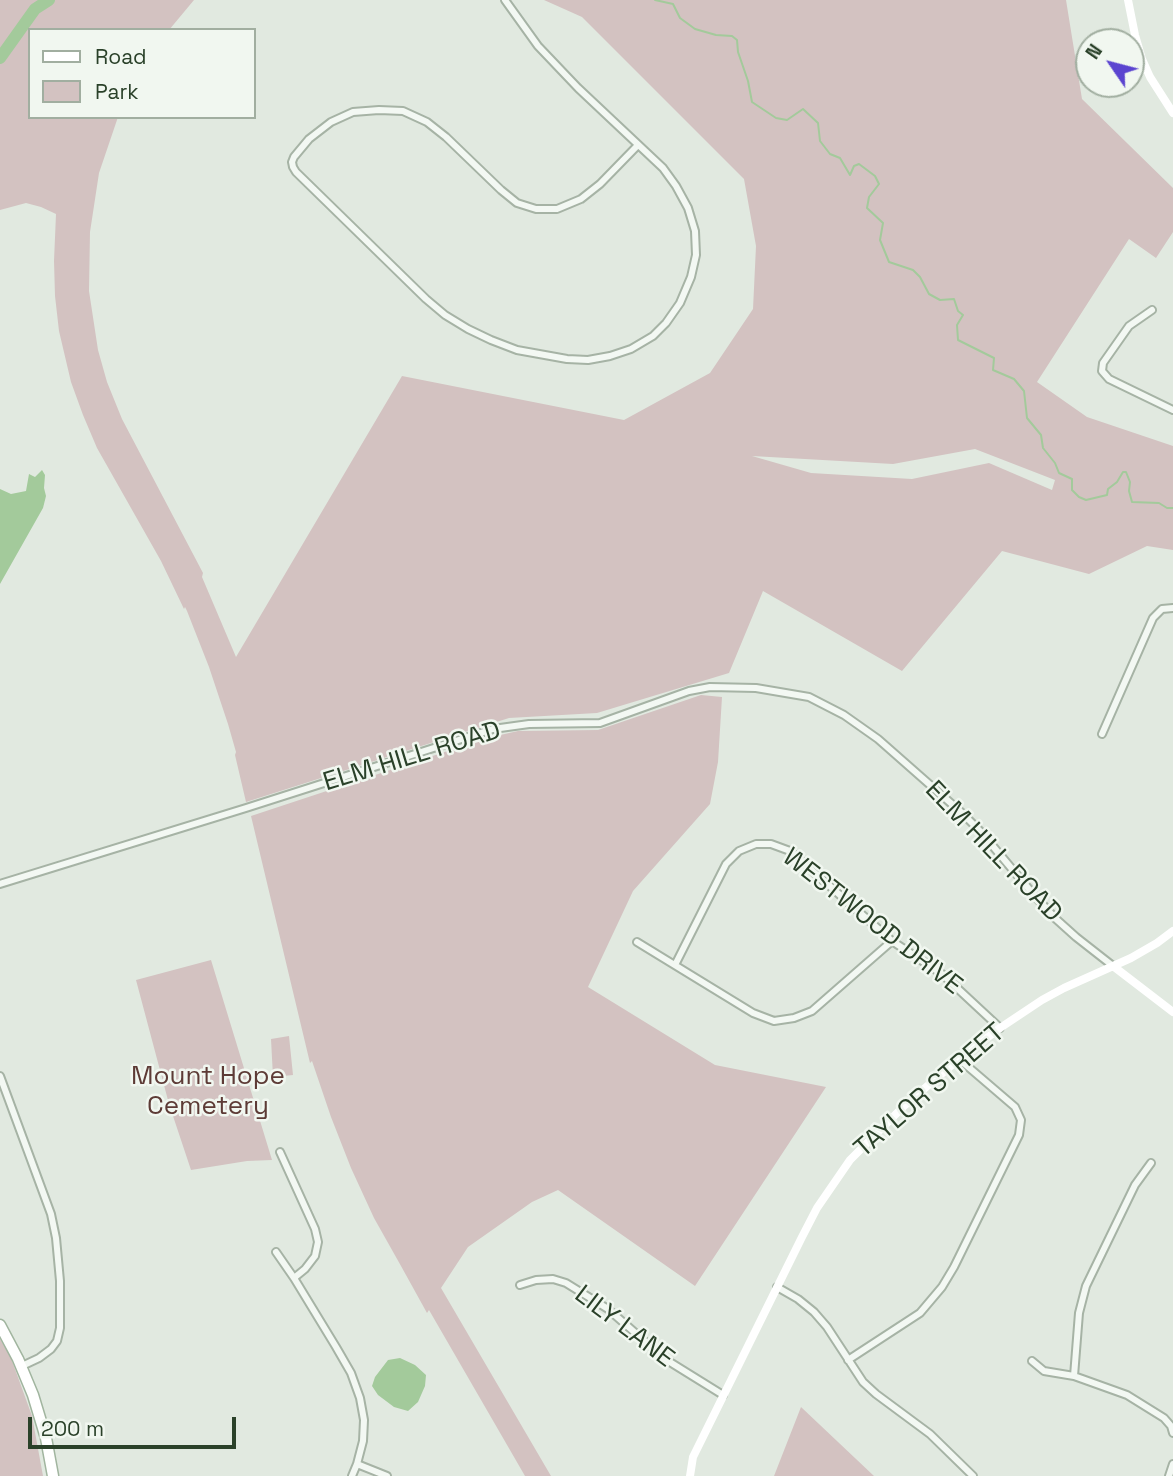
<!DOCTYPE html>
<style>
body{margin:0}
#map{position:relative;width:1173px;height:1476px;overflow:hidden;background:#e1e9e0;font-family:"Space Grotesk",sans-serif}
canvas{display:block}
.legend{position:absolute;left:28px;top:28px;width:228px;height:91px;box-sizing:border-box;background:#f1f7f0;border:2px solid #a1aea0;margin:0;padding:9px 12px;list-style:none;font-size:21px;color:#2a4129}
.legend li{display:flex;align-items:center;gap:14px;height:35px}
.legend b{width:35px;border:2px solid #a1aea0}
.north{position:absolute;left:1075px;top:28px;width:70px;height:70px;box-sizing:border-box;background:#f1f7f0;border:2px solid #a1aea0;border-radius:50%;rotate:305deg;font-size:19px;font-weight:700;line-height:28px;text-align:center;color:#2a4129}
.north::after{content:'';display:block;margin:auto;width:24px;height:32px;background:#5b44d0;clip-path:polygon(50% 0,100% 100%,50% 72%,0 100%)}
.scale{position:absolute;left:28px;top:1417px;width:208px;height:32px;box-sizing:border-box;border:4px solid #2a4129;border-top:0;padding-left:9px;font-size:21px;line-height:24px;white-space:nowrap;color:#2a4129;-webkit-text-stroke:5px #f1f7f0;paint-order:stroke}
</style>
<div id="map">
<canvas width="1173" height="1476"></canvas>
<ul class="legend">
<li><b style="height:9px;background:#fff"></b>Road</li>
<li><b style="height:19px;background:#d3c2c1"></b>Park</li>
</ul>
<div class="north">N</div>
<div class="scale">200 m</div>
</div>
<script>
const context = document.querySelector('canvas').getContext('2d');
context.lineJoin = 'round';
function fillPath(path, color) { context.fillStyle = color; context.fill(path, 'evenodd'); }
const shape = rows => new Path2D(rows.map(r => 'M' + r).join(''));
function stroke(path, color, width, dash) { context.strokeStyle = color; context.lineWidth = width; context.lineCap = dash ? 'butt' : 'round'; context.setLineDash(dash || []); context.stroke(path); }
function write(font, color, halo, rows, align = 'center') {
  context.font = font + ' "Space Grotesk",sans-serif'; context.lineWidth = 5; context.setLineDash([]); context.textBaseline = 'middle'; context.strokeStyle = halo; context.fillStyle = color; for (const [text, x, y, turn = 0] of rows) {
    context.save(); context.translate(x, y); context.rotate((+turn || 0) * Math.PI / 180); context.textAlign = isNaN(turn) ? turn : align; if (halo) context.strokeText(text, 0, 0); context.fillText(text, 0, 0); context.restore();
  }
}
const green = shape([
 [0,0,194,0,169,30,30,30,30,117,118,117,99,173,90,232,89,291,98,350,107,382,122,419,203,573,202,577,236,657,402,376,624,420,710,373,753,309,756,246,744,179,582,17,544,0,1066,0,1082,99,1173,188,1173,232,1156,258,1129,239,1037,382,1087,417,1173,446,1173,550,1147,546,1089,574,1002,551,902,671,763,591,729,673,597,713,509,718,246,802,235,755,236,752,228,724,209,667,187,611,185,607,184,609,161,561,97,448,83,415,71,382,59,331,55,296,54,261,56,214,41,207,26,203,0,210],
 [975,449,1055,480,1052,490,989,463,912,479,811,473,752,456,893,464],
 [701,695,722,697,718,762,710,804,633,891,588,987,715,1065,826,1087,695,1286,558,1190,532,1202,468,1247,441,1288,551,1476,525,1476,429,1310,427,1313,401,1266,374,1218,351,1168,331,1117,312,1061,310,1063,251,816,487,738,518,731,598,730],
 [211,960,272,1160,247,1161,191,1170,169,1104,136,980],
 [289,1036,293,1075,273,1077,271,1039],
 [0,1339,11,1358,32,1416,43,1476,0,1476],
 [801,1407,874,1476,774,1476]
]);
const water = shape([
 [42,470,45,475,44,488,46,496,43,508,0,584,0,489,11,494,26,491,29,474,35,477],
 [400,1358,415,1365,426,1375,425,1386,418,1402,408,1411,394,1407,378,1395,372,1386,375,1377,388,1360]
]);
const stream = shape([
 [655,0,673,4,680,18,695,29,716,35,732,36,737,40,738,52,748,81,752,102,776,118,787,120,803,109,818,123,820,141,830,154,840,158,850,175,854,166,859,164,875,176,879,184,869,197,867,208,883,223,880,240,889,262,913,270,920,277,929,294,940,300,954,299,958,311,963,315,957,325,958,340,994,358,993,370,1014,379,1024,391,1027,418,1041,435,1043,448,1055,463,1059,473,1072,479,1072,490,1079,497,1086,500,1107,495,1108,489,1117,482,1123,472,1126,472,1130,482,1129,491,1132,502,1159,503,1167,508,1173,508]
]);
const river = shape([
 [0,58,35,9,49,0]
]);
const street = shape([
 [505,0,538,46,578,88,663,168,676,186,688,208,695,231,696,255,691,277,680,303,666,323,653,336,631,349,610,356,588,360,567,359,517,350,491,340,468,329,445,315,426,299,296,172,293,167,292,162,294,157,309,139,331,122,353,112,379,110,403,111,427,122,446,137,501,190,517,203,536,209,557,209,581,199,600,184,638,145],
 [1152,310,1129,326,1103,363,1102,371,1109,379,1173,410],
 [1102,734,1153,618,1162,609,1173,608],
 [0,884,246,808,493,729,529,724,600,723,689,691,710,687,756,688,809,697,844,715,878,739,962,813,981,832,1033,894,1056,919,1076,937,1113,966],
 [637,942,753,1013,774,1021,794,1018,812,1011,892,941],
 [675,965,726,864,739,851,756,844,771,844,790,851,892,941,942,974,1000,1028],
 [0,1076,51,1214,56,1238,60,1281,60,1328,57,1341,51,1349,39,1358,22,1366],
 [280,1152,315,1229,318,1242,315,1256,305,1269,294,1278],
 [276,1252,294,1278,336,1347,351,1373,360,1398,364,1420,363,1441,357,1464,352,1476],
 [520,1285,536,1280,553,1279,566,1283,608,1309,665,1359,723,1395],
 [777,1287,798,1299,814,1312,827,1327,863,1382,876,1394,930,1434,973,1476],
 [848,1360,920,1313,942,1287,954,1267,1019,1135,1021,1120,1015,1107,959,1059],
 [1032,1361,1044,1371,1074,1376,1127,1395,1164,1418,1171,1426,1173,1433],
 [1074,1376,1079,1313,1086,1286,1135,1185,1151,1163],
 [357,1464,387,1476],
 [1169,1476,1173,1464]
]);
const secondary = shape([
 [1128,0,1135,35,1142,59,1150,77,1173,113],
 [1113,966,1173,1012],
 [690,1476,693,1457,802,1237,817,1208,850,1160,904,1106,959,1059,1000,1028,1042,1000,1064,988,1131,958,1157,943,1173,931]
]);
const primary = shape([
 [0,1325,18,1359,33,1395,46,1438,53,1476]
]);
const streetNames = [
 ["ELM HILL ROAD",412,757,-17],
 ["ELM HILL ROAD",993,852,46],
 ["WESTWOOD DRIVE",872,922,38],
 ["TAYLOR STREET",930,1091,-41],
 ["LILY LANE",624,1327,37]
];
const parkNames = [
 ["Mount Hope",208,1077],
 ["Cemetery",208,1107]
];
fillPath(green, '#d3c2c1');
fillPath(water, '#a3ca9b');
stroke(stream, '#a3ca9b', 2);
stroke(river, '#a3ca9b', 12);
stroke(street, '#a6b3a5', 10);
stroke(primary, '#a1b59f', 13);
stroke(street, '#f3f8f3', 6);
stroke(secondary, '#fff', 8);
stroke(primary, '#fff', 10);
write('26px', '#2a4129', '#f1f7f0', streetNames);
write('26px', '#5d3b36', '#f1f7f0', parkNames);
</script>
